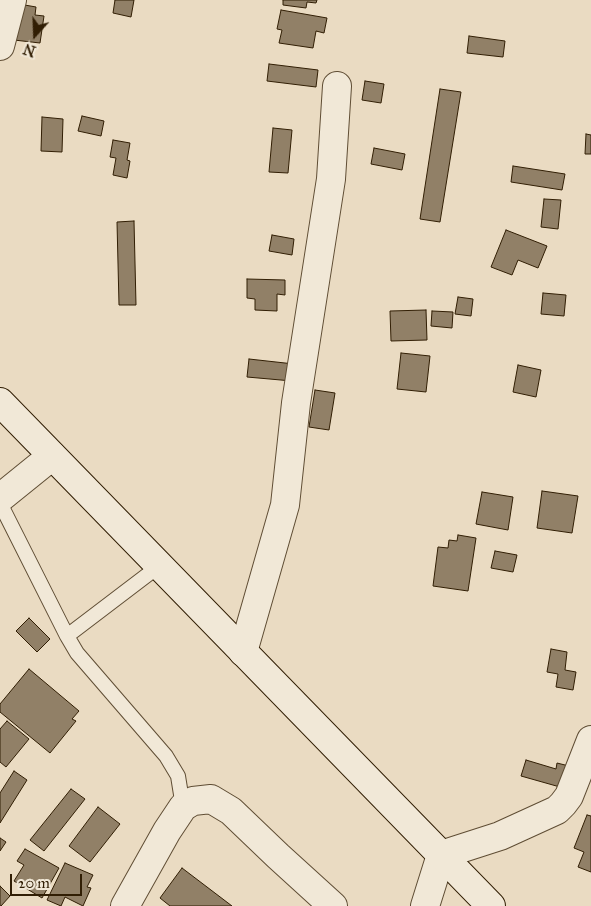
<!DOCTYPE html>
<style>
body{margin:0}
#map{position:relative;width:591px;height:906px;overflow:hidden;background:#eadbc2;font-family:"IM FELL Great Primer",serif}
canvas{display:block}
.north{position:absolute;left:10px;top:10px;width:50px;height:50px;-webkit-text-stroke:4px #f1e8d7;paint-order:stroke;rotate:200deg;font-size:14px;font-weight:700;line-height:20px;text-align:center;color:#311e04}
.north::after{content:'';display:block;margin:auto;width:18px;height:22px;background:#311e04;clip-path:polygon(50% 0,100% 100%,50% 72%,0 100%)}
.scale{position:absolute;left:10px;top:874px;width:72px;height:22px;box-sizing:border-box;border:2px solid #311e04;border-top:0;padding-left:6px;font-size:15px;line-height:18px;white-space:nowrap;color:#311e04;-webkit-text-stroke:4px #f1e8d7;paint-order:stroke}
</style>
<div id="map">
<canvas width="591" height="906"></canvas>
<div class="north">N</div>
<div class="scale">20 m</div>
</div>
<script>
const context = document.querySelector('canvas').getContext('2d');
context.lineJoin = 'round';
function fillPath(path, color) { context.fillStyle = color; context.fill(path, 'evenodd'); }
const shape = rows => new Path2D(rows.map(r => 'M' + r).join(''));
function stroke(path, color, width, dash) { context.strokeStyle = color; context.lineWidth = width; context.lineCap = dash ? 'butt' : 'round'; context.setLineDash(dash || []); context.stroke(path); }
const building = shape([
 [115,0,134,0,131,17,113,13,115,0],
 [283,0,317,0,316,3,307,2,306,8,283,5,283,0],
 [19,4,36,7,35,15,44,16,40,43,14,40,19,4],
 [281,10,327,18,324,33,316,31,313,48,279,43,282,30,277,29,281,10],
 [469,36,505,41,503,57,467,53,469,36],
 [269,64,318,70,316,87,267,81,269,64],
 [365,81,384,84,381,103,362,100,365,81],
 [440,89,461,92,440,222,420,219,440,89],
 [82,116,104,121,101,136,78,131,82,116],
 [42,117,63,119,62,152,41,151,42,117],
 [273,128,292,130,288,173,269,172,273,128],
 [586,134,591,135,591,154,585,154,586,134],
 [113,140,130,143,127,160,130,161,127,178,113,175,116,158,110,157,113,140],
 [374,148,405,154,402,170,371,164,374,148],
 [513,166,565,174,562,190,511,182,513,166],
 [544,199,561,200,558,229,541,227,544,199],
 [134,221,136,305,119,305,117,222,134,221],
 [506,230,547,246,538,268,518,260,512,275,491,267,506,230],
 [272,235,294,239,292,255,269,251,272,235],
 [247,279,285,280,285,295,277,294,277,311,255,310,255,299,247,298,247,279],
 [543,293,566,295,564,316,541,314,543,293],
 [458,297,473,299,471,316,455,314,458,297],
 [426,310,427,340,391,341,390,311,426,310],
 [432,311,453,312,452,328,431,326,432,311],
 [401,353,430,356,426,392,397,389,401,353],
 [249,359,294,364,292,381,247,377,249,359],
 [518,365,541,370,536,397,513,392,518,365],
 [315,390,335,393,329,430,309,427,315,390],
 [542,491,578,496,572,533,537,528,542,491],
 [482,492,513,497,508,530,476,524,482,492],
 [458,535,476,538,468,591,433,586,438,547,448,548,449,540,457,541,458,535],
 [495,551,517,555,513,572,491,568,495,551],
 [29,618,50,639,37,652,16,631,29,618],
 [551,649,567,652,565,670,576,672,573,690,556,687,558,674,547,672,551,649],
 [29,669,79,711,72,719,76,721,50,753,0,712,0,704,29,669],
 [7,721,29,739,6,767,0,762,0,729,7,721],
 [526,760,556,769,557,763,573,767,567,789,521,776,526,760],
 [14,771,27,780,0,823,0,793,14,771],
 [71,789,85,799,44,851,30,840,71,789],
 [98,807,120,824,90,862,69,846,98,807],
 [587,815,591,816,591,872,578,867,584,852,574,848,587,815],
 [0,838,6,842,0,851,0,838],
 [25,849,59,868,42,898,14,881,24,865,17,861,25,849],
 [65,863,93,875,87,887,91,888,83,906,65,897,61,906,47,900,65,863],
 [182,868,232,906,170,906,160,898,182,868],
 [0,886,10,896,1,906,0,906,0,886]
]);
const lane = shape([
 [0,503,67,636,77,653,166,756,178,776,183,807],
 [67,636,159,566]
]);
const street = shape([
 [0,46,12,0],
 [0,498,52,456],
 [243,652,285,505,296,403,331,179,337,86],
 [125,906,167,831,183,807,193,801,211,799,231,811,278,856,333,906],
 [425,906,441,855,500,836,557,810,563,804,569,796,591,740]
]);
const secondary = shape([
 [0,402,491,906]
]);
fillPath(building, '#918067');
stroke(building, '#311e04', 1);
stroke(lane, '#5f4d34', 16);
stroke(street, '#5f4d34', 30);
stroke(secondary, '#311e04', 30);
stroke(lane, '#f1e8d7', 14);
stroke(street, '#f1e8d7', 28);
stroke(secondary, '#f1e8d7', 28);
</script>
